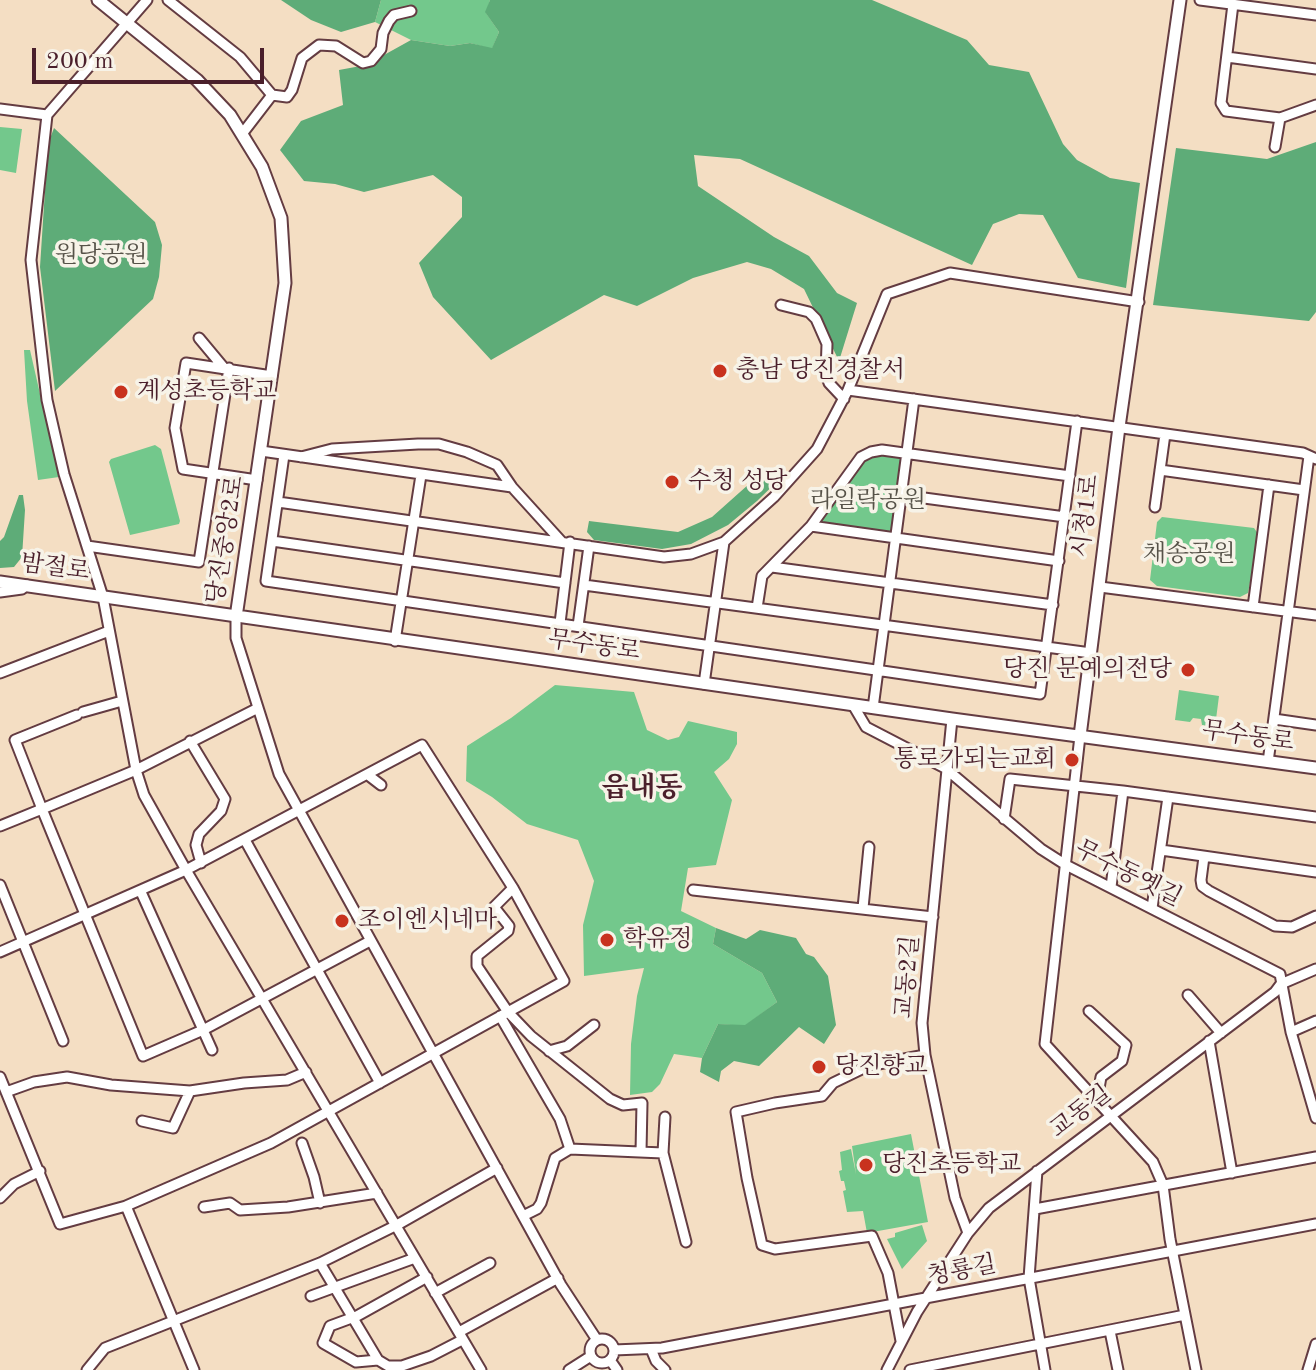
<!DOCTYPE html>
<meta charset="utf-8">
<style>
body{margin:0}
#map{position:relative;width:1316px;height:1370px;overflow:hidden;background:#f4dec3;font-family:"Old Standard TT",serif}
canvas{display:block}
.scale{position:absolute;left:32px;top:48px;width:232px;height:36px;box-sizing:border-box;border:4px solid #4a1f2b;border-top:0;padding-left:10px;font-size:24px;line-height:28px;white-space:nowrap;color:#4a1f2b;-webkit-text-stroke:6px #f7f3e8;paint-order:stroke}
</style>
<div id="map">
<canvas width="1316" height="1370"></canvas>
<div class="scale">200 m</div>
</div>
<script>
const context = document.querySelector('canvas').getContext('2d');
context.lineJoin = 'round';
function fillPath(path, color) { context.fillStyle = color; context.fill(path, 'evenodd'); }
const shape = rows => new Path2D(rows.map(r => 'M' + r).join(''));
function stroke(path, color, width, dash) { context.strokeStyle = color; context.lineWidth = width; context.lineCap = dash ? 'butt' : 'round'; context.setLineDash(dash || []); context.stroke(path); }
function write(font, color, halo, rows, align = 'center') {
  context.font = font + ' "Old Standard TT","Noto Serif KR",serif'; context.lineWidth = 7; context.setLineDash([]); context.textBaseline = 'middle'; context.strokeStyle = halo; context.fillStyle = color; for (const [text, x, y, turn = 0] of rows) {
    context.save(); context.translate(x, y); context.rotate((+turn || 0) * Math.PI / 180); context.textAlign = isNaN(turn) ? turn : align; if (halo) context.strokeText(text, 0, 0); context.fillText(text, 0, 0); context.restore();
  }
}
const green = shape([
 [381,0,490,0,486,13,499,32,492,49,470,43,450,46,411,40,375,22],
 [0,127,22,129,16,173,0,170],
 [24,350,30,350,59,477,38,480,27,401],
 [155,445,161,449,180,521,179,524,130,535,109,462,111,459],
 [871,453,901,457,903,460,893,531,890,533,816,524,861,458],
 [1162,517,1254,528,1259,535,1248,593,1240,597,1157,586,1150,580,1157,522],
 [555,685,634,692,647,730,668,740,679,737,688,721,737,732,737,744,729,759,714,772,732,800,716,865,688,868,681,911,716,928,713,944,762,973,777,1002,745,1026,718,1024,702,1058,674,1054,660,1084,652,1092,630,1095,631,1044,637,996,644,968,584,976,583,925,594,881,578,840,527,824,492,797,466,781,467,746,511,718],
 [1179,690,1219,696,1215,727,1202,725,1201,719,1193,718,1190,722,1175,720],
 [911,1134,928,1222,867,1233,863,1211,847,1212,843,1191,846,1190,844,1181,841,1181,839,1171,842,1170,840,1152,851,1149,856,1174,852,1146],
 [922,1225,927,1241,902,1269,887,1239,895,1237,895,1233]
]);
const forest = shape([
 [281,0,381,0,375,22,341,32,311,20],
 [490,0,872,0,967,40,989,65,1029,72,1063,144,1077,160,1110,178,1140,183,1126,288,1078,278,1043,215,1019,214,993,224,972,265,740,159,694,155,698,186,774,237,809,256,837,293,857,303,839,361,804,289,771,269,747,262,693,278,637,306,604,295,491,360,433,297,419,263,462,217,462,197,433,175,364,192,335,184,304,181,280,150,301,121,343,105,339,70,366,65,411,40,450,46,470,43,492,48,499,32,485,12],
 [54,128,155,222,162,245,159,277,153,299,55,391,40,267,48,144],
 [1316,142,1316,312,1309,321,1153,305,1176,148,1267,159],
 [785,474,757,501,728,525,691,544,662,549,594,540,587,532,589,521,678,532,712,517,758,476],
 [19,495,23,495,25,510,22,557,14,567,0,568,0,541,4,537],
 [716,928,746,939,760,930,796,938,806,954,814,957,828,976,836,1025,824,1044,799,1027,759,1066,734,1061,721,1071,719,1082,700,1072,702,1058,718,1024,745,1025,777,1002,762,973,713,944]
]);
const minor = shape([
 [168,0,240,57,272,95,242,134],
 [1200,0,1316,15],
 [1233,4,1221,103,1226,111,1280,118,1316,105],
 [1227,57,1316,69],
 [272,95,287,97,292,90,302,58,319,45,336,46,363,63,371,61,381,49,383,33,389,21,394,15,411,11],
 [0,109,47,115],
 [47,115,31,260,47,400,64,474,103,597,136,770,144,795,186,870,481,1370],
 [47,115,147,0],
 [1275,147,1280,118],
 [781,305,809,312,816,319,827,344,826,375,829,383,844,399],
 [199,338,224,368],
 [848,390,1303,453,1316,459],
 [261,451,512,487],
 [284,455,266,581,1040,694,1077,421],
 [301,457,332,449,418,444,439,444,467,452,497,465,512,487,561,541],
 [1160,470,1304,490],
 [257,480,183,469,175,428,186,363,272,376],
 [902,495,1065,517],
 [278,502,664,557,691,554,724,542,774,497,817,449,848,390,887,294,950,273,1139,302],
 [1155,507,1165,434],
 [811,526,1059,561],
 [272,541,565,583],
 [87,546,199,562,229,368],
 [772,567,1053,605],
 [584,585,1091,653],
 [1100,587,1316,615],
 [0,592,22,589,27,585],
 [1253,607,1269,485],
 [757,608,762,576,811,526,861,457,871,452,882,450,1070,476],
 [236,617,236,638,279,774,561,1285,597,1340],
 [560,623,570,542],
 [578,626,589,546],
 [395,641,421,475],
 [0,673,109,631],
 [704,684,724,542],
 [853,705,866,727,945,768,1041,849,1066,865,1280,974,1291,1032,1316,1118],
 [258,708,136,770,42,809,143,1056,203,1030,370,941],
 [873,708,914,399],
 [83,712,122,701],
 [952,719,922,1023,925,1055,955,1198,968,1233],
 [1274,719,1316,725],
 [1080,736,1045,1044,1153,1162,1163,1185,1170,1239,1196,1370],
 [190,741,225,799,221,811,199,834,196,845,201,863],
 [1268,762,1309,456],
 [368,775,381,785],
 [1004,819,1010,779,1123,791,1316,817],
 [0,826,42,809,15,740,77,715],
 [245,840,380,1083],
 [1161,850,1316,872],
 [1204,857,1201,880,1202,886,1209,891,1275,926,1292,927,1316,916],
 [0,885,63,1041],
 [1111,887,1123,791],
 [513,888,494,907,509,926,508,931,477,956,477,966,508,1012,531,1036,610,1099,623,1105,642,1103,641,1152],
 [693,890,933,917],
 [141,892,212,1050],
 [863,908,869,847],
 [1152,908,1168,797],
 [0,952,186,870,422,745,513,888,564,981,271,1143,126,1206,60,1224,0,1077],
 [1188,995,1221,1033],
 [1089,1011,1126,1045,1122,1061,1101,1077,1097,1100],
 [500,1016,560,1119,570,1149],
 [1291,1032,1316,1021],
 [1209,1041,1232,1173],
 [549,1051,567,1046,594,1025],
 [6,1092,34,1082,67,1077,111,1085,190,1091],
 [142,1121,173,1128,190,1091,244,1083,287,1080,306,1072],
 [302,1143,314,1177,320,1203],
 [663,1153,665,1117],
 [1037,1171,1029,1278,1045,1370],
 [0,1198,14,1184,40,1171],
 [126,1206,194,1370],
 [204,1207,230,1203,240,1210,288,1207,377,1193],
 [1035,1209,1316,1157],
 [523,1216,537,1209,541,1203,555,1158,570,1149,663,1153,686,1242],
 [320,1263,378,1360],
 [427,1277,357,1316,330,1326,323,1343,356,1362,378,1360,388,1366,402,1366,431,1356,462,1340],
 [435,1293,490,1263],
 [311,1296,415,1258],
 [1110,1331,1118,1370],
 [459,1332,558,1278],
 '590 1351a12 12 0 1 1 24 0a12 12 0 1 1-24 0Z',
 [901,1341,888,1273,872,1236,775,1249,762,1245,747,1178,736,1112,775,1103,822,1096,833,1083,868,1066,925,1055],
 [651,1349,656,1361,665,1370],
 [614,1350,662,1348,1316,1224],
 [610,1360,617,1370],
 [87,1370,105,1348,320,1263,397,1225,497,1168],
 [569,1370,591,1356],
 [887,1370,917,1312,968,1233,989,1208,1275,992,1281,984,1316,969],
 [910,1370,1185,1315],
 [1308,1370,1316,1344]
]);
const tertiary = shape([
 [98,0,197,80,230,115,262,167,281,218,285,283,236,617],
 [0,582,952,719,1316,768],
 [1080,736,1119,427,1180,0]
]);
const markers = [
 [720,371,8,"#c8321e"],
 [121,392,8,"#c8321e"],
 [672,482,8,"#c8321e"],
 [1188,670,8,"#c8321e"],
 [1072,760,8,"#c8321e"],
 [342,921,8,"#c8321e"],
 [607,940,8,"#c8321e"],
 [819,1067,8,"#c8321e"],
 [866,1165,8,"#c8321e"]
];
const parkNames = [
 ["원당공원",101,256],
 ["라일락공원",868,501],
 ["채송공원",1189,555]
];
const poiNames = [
 ["충남 당진경찰서",736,371],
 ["계성초등학교",137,392],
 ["수청 성당",688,482],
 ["당진 문예의전당",1172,670,"right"],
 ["통로가되는교회",1056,760,"right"],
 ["조이엔시네마",358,921],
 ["학유정",623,940],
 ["당진향교",835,1067],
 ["당진초등학교",882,1165]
];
const streetNames = [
 ["시청1로",1086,516,-83],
 ["당진중앙2로",226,540,-81],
 ["밤절로",55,568,8],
 ["무수동로",594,646,8],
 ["무수동로",1248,737,8],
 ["무수동옛길",1128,874,27],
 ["교동2길",908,977,-85],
 ["교동길",1081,1112,-37],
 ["청룡길",962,1271,-11]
];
const quarterNames = [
 ["읍내동",642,789]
];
fillPath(green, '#73c88c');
fillPath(forest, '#5eac78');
stroke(minor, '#643c42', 13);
stroke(tertiary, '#643c42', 15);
stroke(minor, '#fff', 9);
stroke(tertiary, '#fff', 11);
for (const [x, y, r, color] of markers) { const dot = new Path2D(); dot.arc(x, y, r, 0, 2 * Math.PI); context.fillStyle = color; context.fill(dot); stroke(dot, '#f7f3e8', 3); }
write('24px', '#565248', '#f7f3e8', parkNames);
write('24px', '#4a1f2b', '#f7f3e8', poiNames, 'left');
write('24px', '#4a1f2b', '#f7f3e8', streetNames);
write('bold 28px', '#4a1f2b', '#f7f3e8', quarterNames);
</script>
